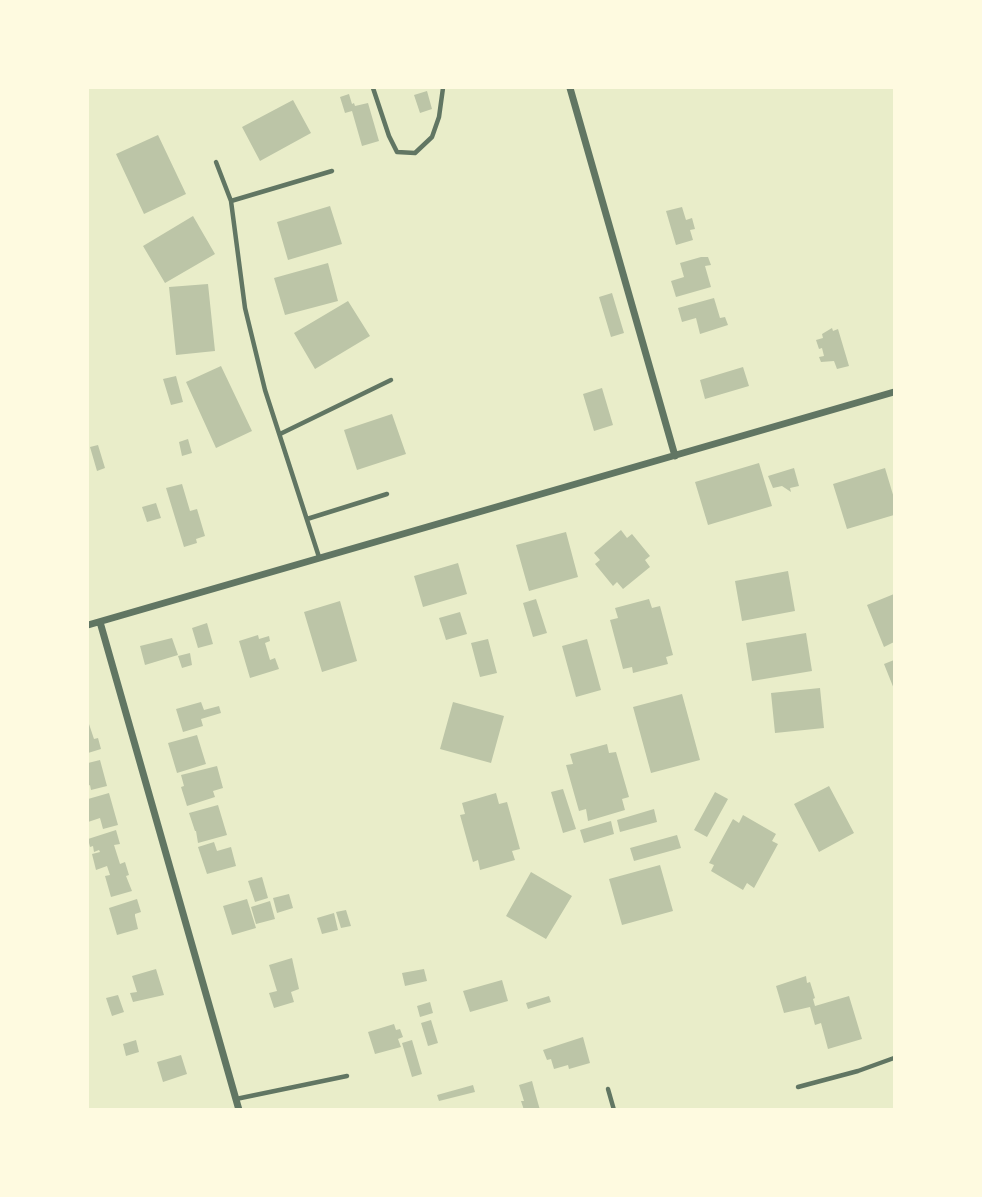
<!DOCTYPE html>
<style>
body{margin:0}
#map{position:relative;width:982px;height:1197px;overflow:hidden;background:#e9edc9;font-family:Manrope,sans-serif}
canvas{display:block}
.frame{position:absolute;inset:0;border:89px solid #fefae0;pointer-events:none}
</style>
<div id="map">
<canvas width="982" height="1197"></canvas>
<div class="frame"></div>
</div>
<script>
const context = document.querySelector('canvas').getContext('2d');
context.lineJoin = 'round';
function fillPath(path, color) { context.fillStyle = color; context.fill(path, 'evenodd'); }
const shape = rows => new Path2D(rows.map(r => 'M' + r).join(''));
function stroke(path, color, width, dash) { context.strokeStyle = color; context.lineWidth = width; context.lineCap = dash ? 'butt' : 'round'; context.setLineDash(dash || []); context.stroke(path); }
const building = shape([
 [427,91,432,109,420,113,414,95],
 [349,94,352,104,354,103,355,106,368,103,379,141,362,146,352,111,345,113,340,97],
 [293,100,311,133,260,161,242,127],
 [158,135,186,194,144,214,116,154],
 [330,206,342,244,288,260,277,222],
 [682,207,686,220,692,218,695,229,690,230,693,240,676,245,666,211],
 [193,216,215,254,165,283,143,246],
 [701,257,708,257,711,265,705,266,711,287,676,297,671,281,684,277,680,263],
 [328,263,338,301,285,315,274,278],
 [208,284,215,351,176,355,169,287],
 [612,293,624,333,611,337,599,297],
 [714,298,720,318,725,317,728,325,700,334,696,318,682,322,678,308],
 [348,301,370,336,315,369,294,333],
 [832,328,833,331,838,329,849,366,837,369,834,361,821,362,819,357,824,356,822,348,819,349,816,340,823,338,822,334],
 [221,366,252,431,216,448,186,382],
 [743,367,749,386,705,399,700,380],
 [176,376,183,402,171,405,163,379],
 [602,388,613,425,594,431,583,394],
 [392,414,406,454,357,470,344,430],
 [188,439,192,453,182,456,179,442],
 [98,445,105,468,97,471,90,447],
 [759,463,772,506,708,525,695,482],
 [794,468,799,486,790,488,791,492,782,486,773,488,768,476],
 [885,468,894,498,894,515,847,529,833,484],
 [182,484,190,511,197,509,205,536,196,539,197,543,184,547,166,488],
 [156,503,161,518,147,522,142,507],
 [621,530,627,538,632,534,650,556,645,560,650,567,623,589,617,582,613,586,595,564,600,560,594,553],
 [566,532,578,577,529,591,516,545],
 [458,563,467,594,423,607,414,576],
 [788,571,795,611,742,621,735,581],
 [894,594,894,642,884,647,867,605],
 [536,599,547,633,533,637,523,603],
 [649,599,652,608,660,606,673,655,666,657,668,664,633,673,632,667,623,669,610,620,618,618,615,608],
 [340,601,357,661,322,672,304,612],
 [460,612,467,634,446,640,439,618],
 [207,623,213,644,198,648,192,628],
 [806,633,812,671,752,681,746,643],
 [258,635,259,639,269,636,270,641,265,643,270,660,275,658,279,669,250,678,239,641],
 [172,638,178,655,145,665,140,646],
 [488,639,497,673,480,677,471,643],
 [587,639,601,690,576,697,562,646],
 [190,653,192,665,182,668,178,656],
 [894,660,894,689,884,664],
 [820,688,824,728,775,733,771,693],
 [682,694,700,760,651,773,633,707],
 [201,702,204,710,219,706,221,713,201,719,203,726,183,732,176,709],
 [453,702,504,716,491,763,440,749],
 [88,721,94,739,98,738,101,749,88,753],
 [197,735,206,764,177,773,168,743],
 [607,744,609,753,616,752,629,797,622,799,625,810,588,821,586,809,579,811,566,765,573,764,570,754],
 [100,760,107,786,91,790,90,785,88,786,88,763],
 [217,766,223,788,213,791,215,797,187,806,181,787,184,786,181,775],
 [829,786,854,833,819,852,794,804],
 [563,789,576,829,563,833,551,792],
 [715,792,728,799,707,837,694,830],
 [109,793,118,825,103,829,100,818,88,822,88,799],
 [496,793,499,804,507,802,520,849,512,851,515,860,480,870,478,860,473,862,460,815,465,814,462,803],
 [218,805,227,835,198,843,196,831,195,831,189,813],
 [654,809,657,822,620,832,617,820],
 [743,815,776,834,772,841,778,844,754,888,747,883,743,890,711,871,714,865,709,863,733,819,739,823],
 [611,821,614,834,584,843,580,830],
 [116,830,120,844,114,845,120,864,125,862,129,875,126,876,132,891,111,897,105,876,110,875,107,866,96,870,92,854,100,852,99,850,94,852,93,846,90,847,88,839],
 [677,835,681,848,634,861,630,848],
 [214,842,217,851,231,847,236,866,207,874,198,847],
 [660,865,673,911,622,925,609,879],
 [531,872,572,896,546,939,506,916],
 [262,877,268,898,255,902,248,881],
 [289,894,293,908,277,913,273,898],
 [137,899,141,912,135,914,135,916,138,929,117,935,109,908],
 [247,899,256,928,232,935,223,906],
 [270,901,275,919,256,924,251,907],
 [346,910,351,926,341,928,336,912],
 [334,913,338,930,322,934,317,918],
 [292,958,299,989,291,992,294,1002,274,1008,269,993,277,991,269,965],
 [156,969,164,995,133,1002,130,993,137,992,132,976],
 [424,969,427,981,405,986,402,973],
 [806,976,807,983,810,982,815,998,813,999,815,1006,849,996,862,1039,828,1049,821,1023,815,1025,810,1007,784,1013,776,986],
 [502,980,508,1001,470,1012,463,991],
 [118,995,124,1012,112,1016,106,998],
 [549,996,551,1002,528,1009,526,1003],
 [430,1002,433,1013,420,1017,417,1006],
 [431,1020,438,1043,428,1046,421,1023],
 [394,1024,396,1030,400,1029,403,1037,398,1039,401,1047,375,1054,368,1032],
 [583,1037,590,1063,569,1069,568,1065,554,1069,551,1059,547,1060,543,1050],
 [136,1040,139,1052,126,1056,123,1044],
 [412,1040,422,1074,412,1077,402,1043],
 [181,1055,187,1074,163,1082,157,1062],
 [532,1081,536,1096,540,1110,524,1110,521,1101,524,1101,519,1085],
 [473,1085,475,1092,439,1101,437,1095]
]);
const service = shape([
 [373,88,389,136,397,152,415,153,432,137,439,117,443,88],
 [216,162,231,201,245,308,265,390,319,557],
 [231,201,332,171],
 [280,434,391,380],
 [307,519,387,494],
 [798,1087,858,1071,894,1058],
 [608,1089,614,1110],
 [236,1099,347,1076]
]);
const minor = shape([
 [570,88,675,456],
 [100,622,239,1110],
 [88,625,894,392]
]);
fillPath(building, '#bcc5a7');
stroke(service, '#617663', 4.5);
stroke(minor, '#617663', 7);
</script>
